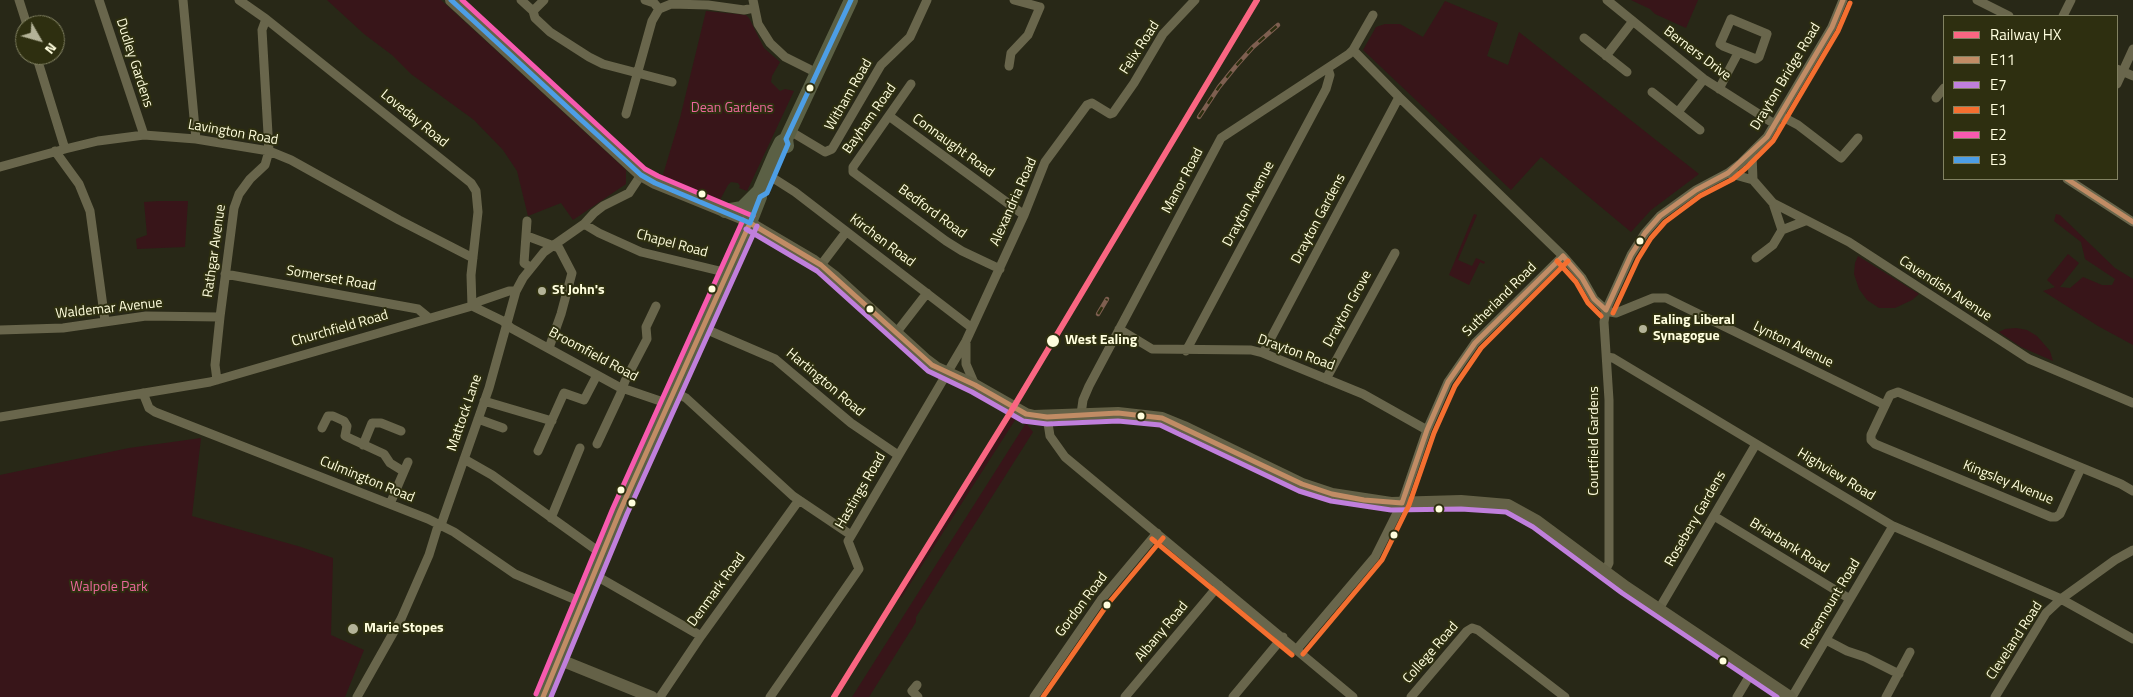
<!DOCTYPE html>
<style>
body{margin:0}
#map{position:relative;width:2133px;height:697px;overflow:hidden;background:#282817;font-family:"Titillium Web",sans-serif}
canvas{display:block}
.legend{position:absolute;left:1943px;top:15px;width:175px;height:165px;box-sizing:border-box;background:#2e2f10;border:1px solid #828262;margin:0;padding:6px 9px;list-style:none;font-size:15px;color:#fffede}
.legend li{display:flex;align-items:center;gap:10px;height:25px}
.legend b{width:25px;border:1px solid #828262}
.north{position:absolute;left:15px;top:15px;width:50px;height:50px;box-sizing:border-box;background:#2e2f10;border:1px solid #828262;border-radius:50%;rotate:128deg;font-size:14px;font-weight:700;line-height:20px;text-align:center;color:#fffede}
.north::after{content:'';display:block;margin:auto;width:18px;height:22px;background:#b4b398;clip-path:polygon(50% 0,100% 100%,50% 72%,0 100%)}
</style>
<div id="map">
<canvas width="2133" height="697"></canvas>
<ul class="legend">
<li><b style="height:6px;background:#fa6682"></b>Railway HX</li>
<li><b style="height:6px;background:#c18c65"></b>E11</li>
<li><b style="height:6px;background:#c07fdc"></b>E7</li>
<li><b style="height:6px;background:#f46f30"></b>E1</li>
<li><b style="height:6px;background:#f75aaf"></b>E2</li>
<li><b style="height:6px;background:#4d9ee5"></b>E3</li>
</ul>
<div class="north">N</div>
</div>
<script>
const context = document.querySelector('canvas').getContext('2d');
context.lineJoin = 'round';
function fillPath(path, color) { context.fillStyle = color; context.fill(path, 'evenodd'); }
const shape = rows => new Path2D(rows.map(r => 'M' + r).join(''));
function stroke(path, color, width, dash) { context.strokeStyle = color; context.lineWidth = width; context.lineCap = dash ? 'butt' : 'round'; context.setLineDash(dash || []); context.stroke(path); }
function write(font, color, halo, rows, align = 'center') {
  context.font = font + ' "Titillium Web",sans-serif'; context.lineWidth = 4; context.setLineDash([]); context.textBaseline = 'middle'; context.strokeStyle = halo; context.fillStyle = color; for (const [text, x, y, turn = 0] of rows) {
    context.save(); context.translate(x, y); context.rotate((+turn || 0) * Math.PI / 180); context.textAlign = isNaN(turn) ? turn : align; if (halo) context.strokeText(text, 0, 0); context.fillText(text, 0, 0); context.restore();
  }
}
const green = shape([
 [327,0,441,0,626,170,626,184,573,220,561,203,528,216,517,171,503,150,474,120,411,74,392,55,364,34],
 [1631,0,1698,0,1686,28,1655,14,1650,9],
 [1445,1,1498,23,1487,56,1508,65,1519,32,1699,174,1651,210,1631,232,1541,157,1511,190,1363,50,1376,27,1385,24,1400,24,1423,37],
 [706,11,746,15,749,18,764,48,780,62,772,76,771,82,780,91,785,89,794,91,747,191,739,188,740,186,738,183,731,182,728,185,720,200,662,178,680,118],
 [159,201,188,201,185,247,137,249,136,239,147,235,144,202],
 [1474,214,1477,215,1458,260,1472,266,1476,258,1485,262,1484,264,1480,262,1469,285,1449,275],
 [2056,214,2060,215,2115,268,2133,279,2133,345,2098,326,2043,291,2055,287,2047,280,2068,254,2079,263,2060,287,2070,288,2083,277,2102,285,2112,285,2115,279,2085,259,2081,242,2054,221],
 [1858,256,1919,294,1912,300,1895,308,1879,308,1867,300,1859,289,1854,274,1855,263],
 [2016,328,2027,330,2037,336,2050,351,2053,361,2021,347,1999,332,2005,329],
 [1013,414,1017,417,901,598,900,596],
 [1026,423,1033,432,945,571,916,617,916,622,869,697,852,697],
 [201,438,192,516,301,547,333,558,331,635,364,650,345,697,0,697,0,475,129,448]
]);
const street = shape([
 [19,0,27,25],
 [99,0,144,135],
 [183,0,196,139],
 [239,0,266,19,471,183,476,191,478,212,471,275,472,306],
 [521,0,533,11],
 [544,0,533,11,535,18,550,32,589,57,603,64,672,82],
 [645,0,654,3,659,9],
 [753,0,758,24,770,43,785,57,817,73],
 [1607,0,1704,79,1776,125],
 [1977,0,2009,16],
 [2063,16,2071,0],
 [1731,19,1767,34,1759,57,1756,59,1723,46,1720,44,1731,19],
 [1584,38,1627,72],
 [1353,50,1399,97,1563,256,1582,278,1594,299,1606,310],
 [36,55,65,149],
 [1606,56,1633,21],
 [1009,66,1011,53,1028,35,1040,7,1014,0],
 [2117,69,2133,76],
 [911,84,853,167,853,172,946,241,962,251,1000,269],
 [2117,84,2133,49],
 [1719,89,1738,53],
 [1652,92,1700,130],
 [1936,98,1944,88],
 [1678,112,1704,79],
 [626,114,652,21,659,9,671,4,708,5,744,10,754,8],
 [889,116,1024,215],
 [1781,116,1798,125,1841,158,1858,138],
 [790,131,825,152,832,149,881,65,910,37,927,0],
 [55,151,79,184,90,211,105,321],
 [1752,154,1753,180,1773,203,1849,242,2029,359,2133,403],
 [0,167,65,149,98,141,144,135,196,139,269,151,291,160,399,220,473,258],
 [1728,173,1753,180],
 [773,178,795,192,972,328],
 [2067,179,2133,222],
 [1773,203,1782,230],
 [527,221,524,263,530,267],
 [584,224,599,233,641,252,728,273],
 [527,236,559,248,572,273,561,314,549,348],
 [1756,258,1773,245,1782,230,1805,221],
 [821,265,846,232],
 [225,274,418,309,429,318],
 [472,306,503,321,511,328,619,387,669,404],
 [1605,311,1616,313,1653,298,1666,298,1885,405],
 [703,328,775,359,851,423,898,455],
 [1119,329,1152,349,1251,350,1263,353,1363,394,1427,430],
 [0,330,63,328,146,316,220,317],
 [896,333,927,293],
 [966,343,966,364,975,385],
 [1186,351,1326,89,1330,75,1328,69],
 [1263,353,1399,97],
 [1607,357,1613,358,1893,526,2061,599,2133,639],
 [1326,379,1395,253],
 [217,380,215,365,220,317,234,208,239,194,250,179,265,165,269,151,262,30,266,19],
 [674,392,686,398,793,496,851,535],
 [143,393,149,408,155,412,428,519,454,532,515,574,581,602],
 [484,401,552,421],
 [1081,414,1083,400,1089,386,1221,138,1349,54,1353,50,1373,15],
 [0,417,210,382,472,306,480,301,509,291,516,291],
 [1047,417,1050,436,1065,457,1353,697],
 [478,419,503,428],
 [322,428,328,416,333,416,344,421,347,426,345,436,384,454,390,463,403,471],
 [597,444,620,395,625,381,647,339,646,327,656,306],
 [363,445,372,423,381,423,401,431],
 [538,451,564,393,584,400,597,375],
 [464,459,492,475,602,554],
 [2081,468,2060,514,2056,517,2051,517,1875,444,1871,440,1871,435,1890,395,1898,392,2121,484,2133,491],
 [390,504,408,462],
 [1714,516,1850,599],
 [551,518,580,448],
 [1605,571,1609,563,1609,400,1604,322,1606,310,1631,255,1645,233,1660,216,1696,190,1728,173,1741,163,1767,137,1832,27,1843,0],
 [593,574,701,636],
 [1659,609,1756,444],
 [1826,640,1847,651,1865,657,1899,674],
 [1297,649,1375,557,1402,503,1427,430,1448,382,1475,343,1563,256],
 [917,685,912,691,918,697],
 [357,697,401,619,429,555,437,529,441,525,489,388,516,291,523,278,544,252,584,224,594,213,603,206,629,193,641,175],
 [660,697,701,636,799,500],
 [770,697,859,569,848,541,966,341,1024,215,1045,162,1087,105,1092,103,1110,114,1113,113,1134,83,1163,34,1195,0],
 [1034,697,1101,600,1157,533],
 [1125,697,1219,585],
 [1233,697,1283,637],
 [1411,697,1467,631,1472,628,1478,630,1565,697],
 [1737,697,1752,672],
 [1792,697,1893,526],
 [1886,697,1910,652],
 [1995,697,2046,613,2061,599,2115,560,2133,550]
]);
const secondary = shape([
 [451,0,641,175,655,183,741,218,814,261,834,276,925,359,937,368,975,385,1026,414,1034,416,1118,413,1162,418,1184,427,1302,484,1332,494,1391,503,1461,501,1508,505,1537,521,1626,587,1790,697],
 [558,659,652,697]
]);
const primary = shape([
 [787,146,786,139,851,0],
 [725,211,742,208,759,191],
 [543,697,620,511,744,238,760,197,759,191,775,154,781,142,786,139]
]);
const rail = shape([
 [1199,117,1219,87,1236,66,1253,47,1278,25],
 [1098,314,1107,299]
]);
const bus1 = shape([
 [2067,179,2133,222],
 [750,223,821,265,932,365,975,385,1026,414,1047,417,1118,413,1162,418,1302,484,1332,494,1364,500,1402,503],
 [1563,256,1582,278,1594,299,1606,310],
 [1606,310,1631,255,1645,233,1660,216,1696,190,1728,173,1767,137,1832,27,1843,0],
 [1402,503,1427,430,1448,382,1475,343,1563,256],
 [543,697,620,511,750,223]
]);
const bus2 = shape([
 [746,229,817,271,928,371,972,392,1023,421,1047,424,1118,421,1160,425,1299,491,1331,501,1391,510,1461,509,1506,512,1533,527,1622,593,1777,697],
 [551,697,627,514,757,226]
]);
const bus3 = shape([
 [1557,261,1576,282,1588,303,1601,316],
 [1613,313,1638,259,1651,238,1665,222,1700,196,1733,179,1746,168,1773,141,1838,31,1850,3],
 [1152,539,1292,655],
 [1303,654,1382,560,1409,505,1434,433,1455,386,1481,348,1568,261],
 [1043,697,1107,605,1163,538]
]);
const bus4 = shape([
 [462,0,645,169,658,176,753,216],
 [536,694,613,508,743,220]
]);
const bus5 = shape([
 [451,0,641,175,655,183,750,223,760,197,767,193,788,144,786,139,851,0]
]);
const rail1 = shape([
 [834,697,1010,413,1257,0]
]);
const markers = [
 [810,88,4.5,"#fffede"],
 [702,194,4.5,"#fffede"],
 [1640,241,4.5,"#fffede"],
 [712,289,4.5,"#fffede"],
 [542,291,5,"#b4b398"],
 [870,309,4.5,"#fffede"],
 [1643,329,5,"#b4b398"],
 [1053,341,7,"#fffede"],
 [1141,416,4.5,"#fffede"],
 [621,490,4.5,"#fffede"],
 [632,503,4.5,"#fffede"],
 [1439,509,4.5,"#fffede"],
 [1394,535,4.5,"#fffede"],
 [1107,605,4.5,"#fffede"],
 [353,629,6,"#b4b398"],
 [1723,661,4.5,"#fffede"]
];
const streetNames = [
 ["Felix Road",1140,48,-57],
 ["Berners Drive",1697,54,37],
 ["Dudley Gardens",134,63,72],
 ["Drayton Bridge Road",1786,77,-59],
 ["Witham Road",849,95,-60],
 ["Loveday Road",414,119,39],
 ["Bayham Road",870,119,-55],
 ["Lavington Road",233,133,10],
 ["Connaught Road",953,146,36],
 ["Manor Road",1183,181,-62],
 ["Alexandria Road",1014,202,-66],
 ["Drayton Avenue",1249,204,-62],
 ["Bedford Road",932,212,36],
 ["Drayton Gardens",1319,219,-62],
 ["Kirchen Road",882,241,37],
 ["Chapel Road",672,244,15],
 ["Rathgar Avenue",215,251,-82],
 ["Somerset Road",331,279,10],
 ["Cavendish Avenue",1945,289,33],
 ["Sutherland Road",1500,300,-45],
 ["Waldemar Avenue",109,309,-6],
 ["Drayton Grove",1348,309,-61],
 ["Churchfield Road",340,329,-16],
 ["Lynton Avenue",1793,345,26],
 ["Drayton Road",1296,353,20],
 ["Broomfield Road",593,355,28],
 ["Hartington Road",825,383,40],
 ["Mattock Lane",465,413,-71],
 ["Courtfield Gardens",1595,441,-90],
 ["Highview Road",1836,475,31],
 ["Culmington Road",367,480,22],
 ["Kingsley Avenue",2008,483,22],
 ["Hastings Road",861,491,-60],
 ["Rosebery Gardens",1696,519,-60],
 ["Briarbank Road",1789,546,32],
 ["Denmark Road",717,590,-54],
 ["Rosemount Road",1831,604,-59],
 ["Gordon Road",1082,605,-53],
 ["Albany Road",1162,632,-50],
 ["Cleveland Road",2015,641,-57],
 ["College Road",1431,653,-49]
];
const parkNames = [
 ["Dean Gardens",732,109],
 ["Walpole Park",109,588]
];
const poiNames = [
 ["St John's",552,291],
 ["Ealing Liberal",1653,321],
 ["Synagogue",1653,337],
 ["Marie Stopes",364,629]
];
const stopNames = [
 ["West Ealing",1065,341]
];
fillPath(green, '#381519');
stroke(street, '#69664c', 9);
stroke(secondary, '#646147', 12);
stroke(primary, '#5b6045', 14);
stroke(rail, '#7e5f50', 4.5);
stroke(rail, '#2e2f10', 2.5, [8]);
stroke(bus1, '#c18c65', 5);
stroke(bus2, '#c07fdc', 5);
stroke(bus3, '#f46f30', 5);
stroke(bus4, '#f75aaf', 5);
stroke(bus5, '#4d9ee5', 5);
stroke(rail1, '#fa6682', 6);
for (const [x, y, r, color] of markers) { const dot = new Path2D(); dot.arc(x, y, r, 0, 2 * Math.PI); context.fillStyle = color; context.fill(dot); stroke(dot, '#2e2f10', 2); }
write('14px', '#fffede', '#2e2f10', streetNames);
write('14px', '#eb679b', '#2e2f10', parkNames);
write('bold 14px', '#fffede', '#2e2f10', poiNames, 'left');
write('bold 14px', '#fffede', '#2e2f10', stopNames, 'left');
</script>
